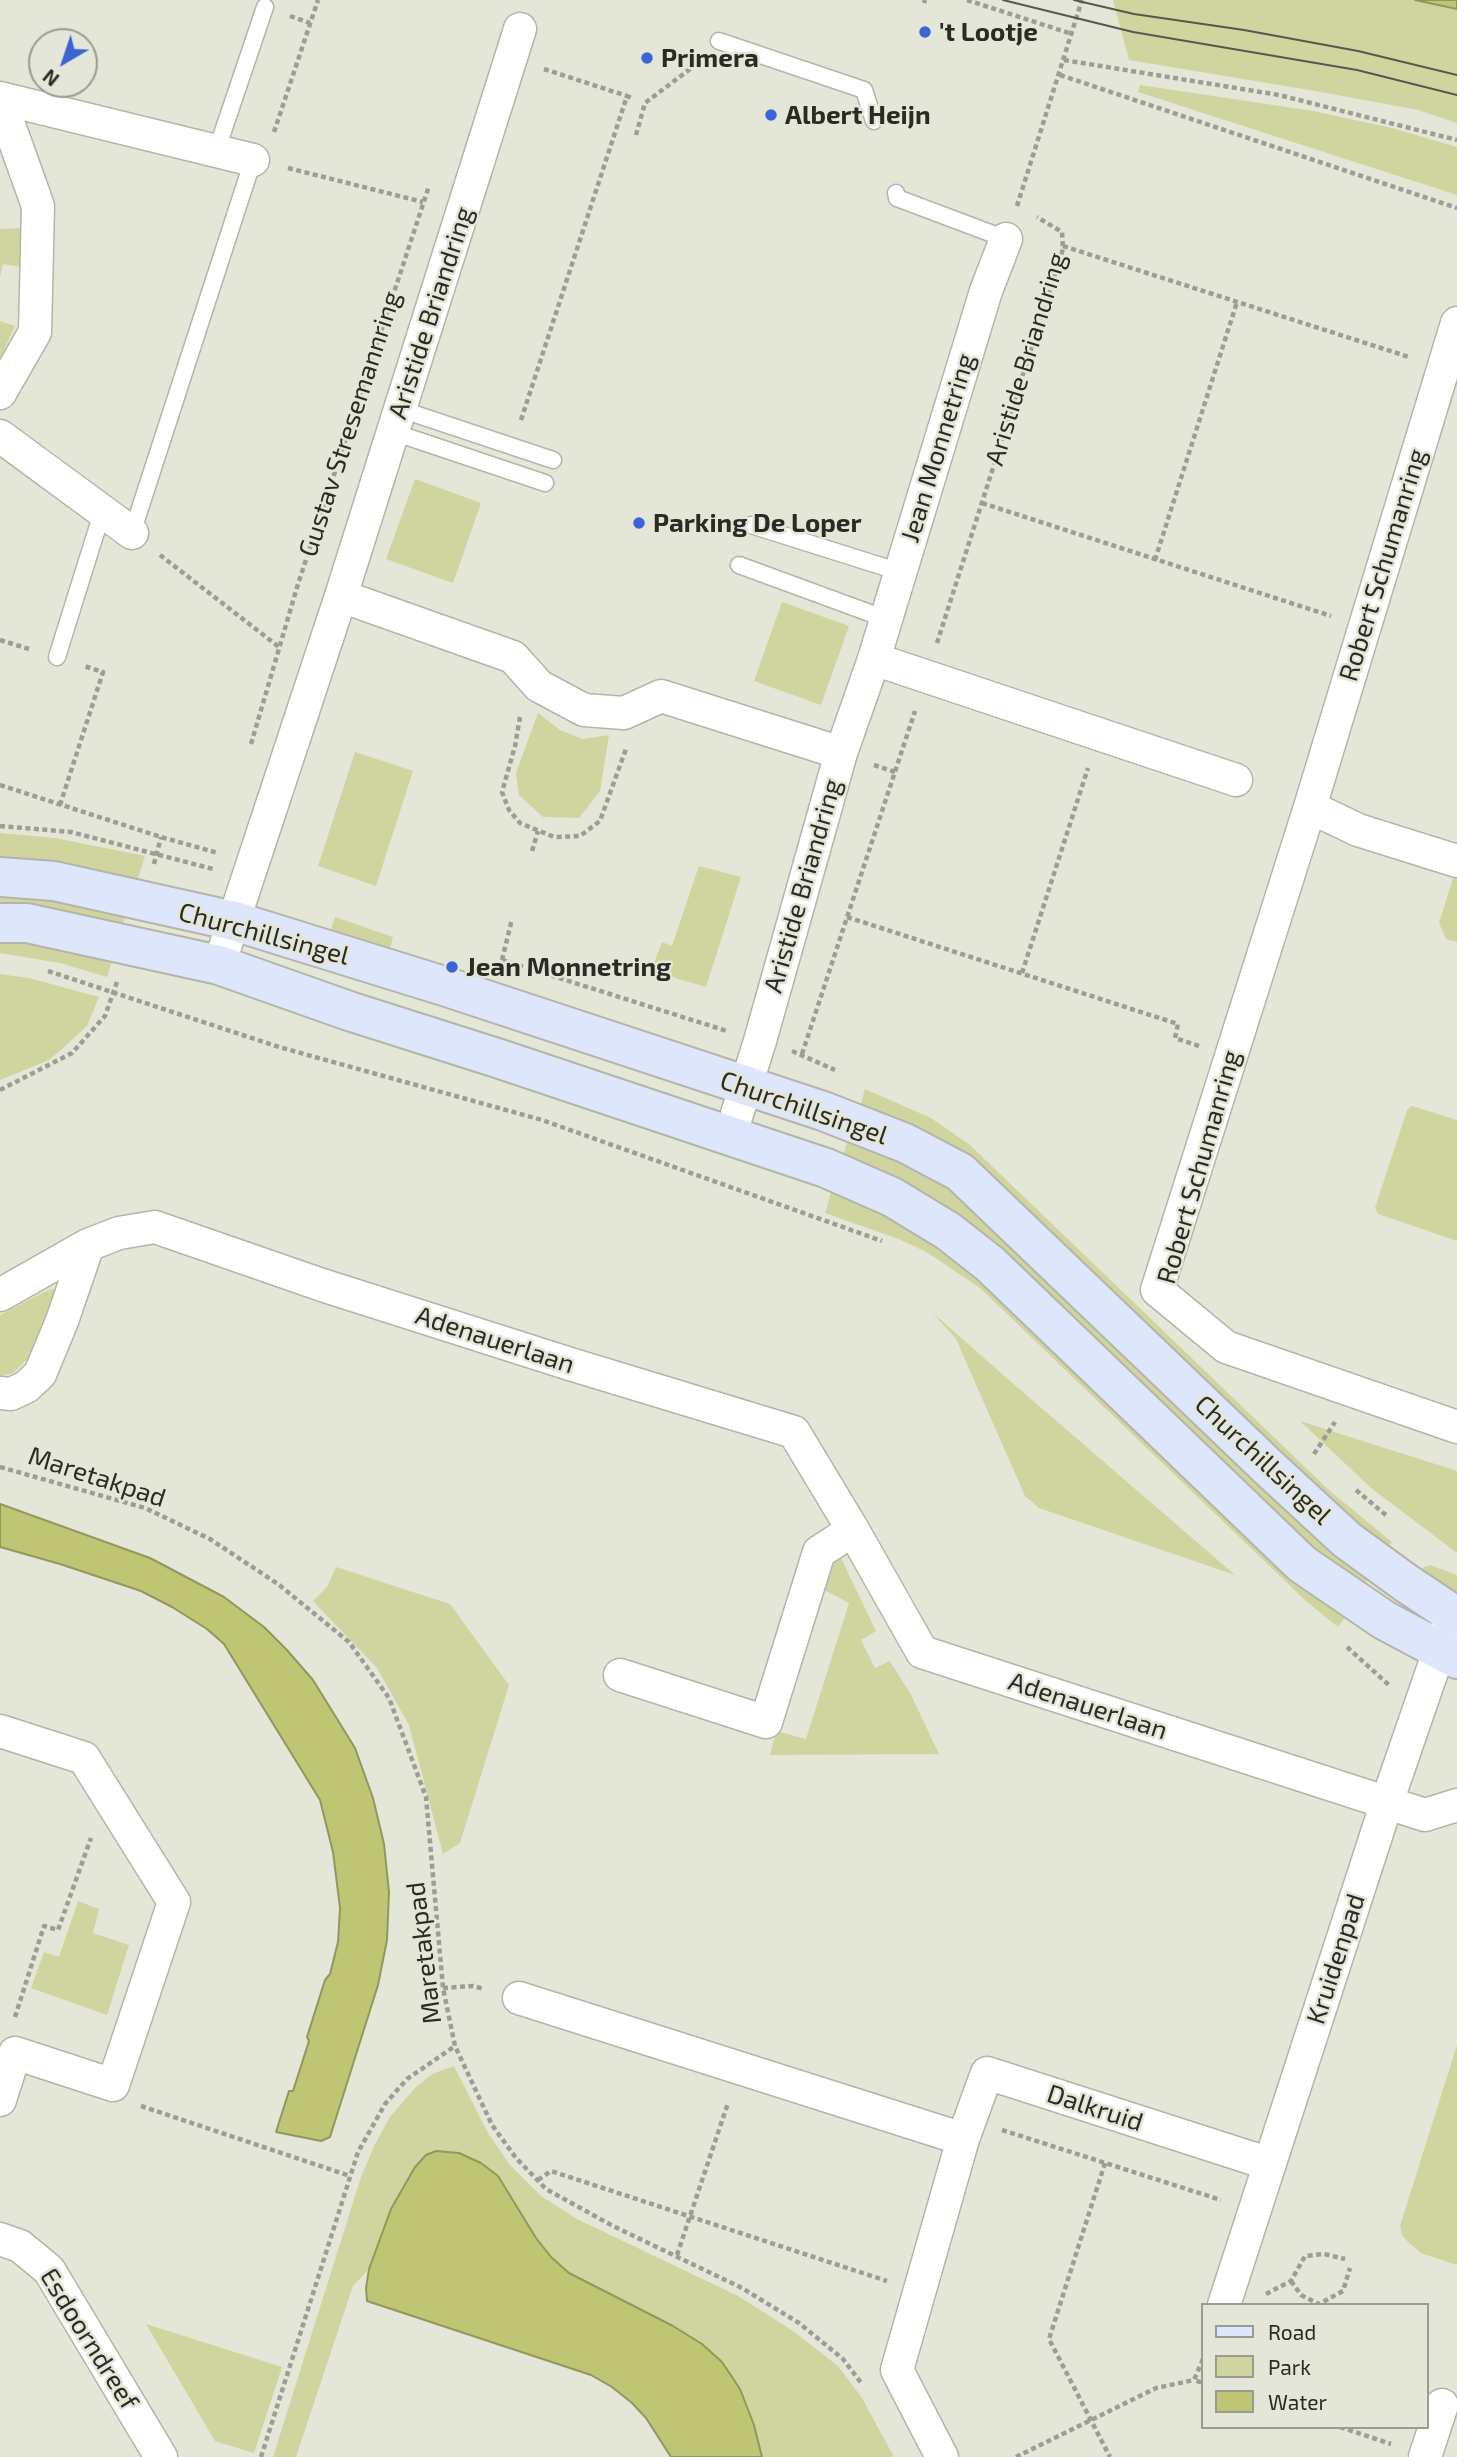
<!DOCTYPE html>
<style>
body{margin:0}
#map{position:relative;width:1457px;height:2457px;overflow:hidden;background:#e4e6d8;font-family:"Exo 2",sans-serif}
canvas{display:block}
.legend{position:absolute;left:1201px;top:2303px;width:228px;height:126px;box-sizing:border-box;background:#e4e6d8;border:2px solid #9a9b91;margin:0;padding:9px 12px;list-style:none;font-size:21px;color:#2b2b26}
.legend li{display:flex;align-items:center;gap:14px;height:35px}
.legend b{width:35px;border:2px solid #9a9b91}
.north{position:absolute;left:28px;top:28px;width:70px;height:70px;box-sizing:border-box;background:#e4e6d8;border:2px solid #9a9b91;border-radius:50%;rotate:219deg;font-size:19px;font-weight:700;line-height:28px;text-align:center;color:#2b2b26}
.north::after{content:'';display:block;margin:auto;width:24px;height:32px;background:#3b64d5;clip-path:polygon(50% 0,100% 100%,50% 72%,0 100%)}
</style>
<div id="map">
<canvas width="1457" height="2457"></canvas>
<ul class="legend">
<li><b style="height:9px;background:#dde6fa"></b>Road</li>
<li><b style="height:19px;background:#d0d59f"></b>Park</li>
<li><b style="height:19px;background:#bec573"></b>Water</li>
</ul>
<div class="north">N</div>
</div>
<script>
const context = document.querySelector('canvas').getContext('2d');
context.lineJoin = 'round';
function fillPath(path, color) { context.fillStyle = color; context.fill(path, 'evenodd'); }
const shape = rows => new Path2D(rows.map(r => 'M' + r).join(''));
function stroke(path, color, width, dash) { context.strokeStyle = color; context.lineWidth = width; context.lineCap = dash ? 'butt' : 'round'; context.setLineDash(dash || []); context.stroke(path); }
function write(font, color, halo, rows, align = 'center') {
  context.font = font + ' "Exo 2",sans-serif'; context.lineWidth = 5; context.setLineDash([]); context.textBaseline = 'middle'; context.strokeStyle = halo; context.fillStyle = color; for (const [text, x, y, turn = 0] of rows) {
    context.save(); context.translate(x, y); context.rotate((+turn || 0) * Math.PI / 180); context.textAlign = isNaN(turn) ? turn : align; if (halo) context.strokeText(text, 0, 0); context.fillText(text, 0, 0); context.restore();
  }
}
const green = shape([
 [1113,0,1415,0,1457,9,1457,123,1418,110,1321,92,1129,60],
 [1140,85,1313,111,1392,128,1457,147,1457,195,1138,92],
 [23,228,29,268,3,264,0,277,0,229],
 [0,321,15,326,0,358],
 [415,479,481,503,453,583,386,559],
 [782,602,849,626,821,705,754,681],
 [538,713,560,730,583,739,609,735,600,791,579,818,543,817,519,795,516,773],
 [355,752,413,771,376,886,318,866],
 [0,833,55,838,145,856,136,884,0,865],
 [699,866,741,877,706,987,651,971,662,942,672,946],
 [1454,875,1457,876,1457,942,1446,939,1439,923],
 [0,886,129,908,120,931,0,911],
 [335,917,393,937,387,960,327,942],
 [0,933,114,954,107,977,60,963,0,953],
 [0,974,29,978,99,997,87,1026,61,1050,49,1060,0,1080],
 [865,1089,931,1118,970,1145,1330,1491,1392,1542,1385,1552,962,1155,929,1133,860,1107],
 [1412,1106,1457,1120,1457,1241,1378,1214,1375,1208,1407,1110],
 [848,1140,892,1157,936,1181,997,1222,1371,1574,1360,1593,841,1163],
 [833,1186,938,1238,1348,1613,1338,1627,1307,1602,980,1288,928,1253,901,1240,825,1213],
 [56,1289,40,1347,13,1373,0,1376,0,1315,48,1290],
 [932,1312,1002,1374,1235,1575,1039,1508,1025,1496,956,1339],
 [1300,1421,1457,1471,1457,1553,1371,1488],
 [840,1556,876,1631,861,1640,875,1668,890,1661,911,1695,939,1754,770,1755,776,1731,806,1739,849,1603,822,1589,826,1568],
 [1430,1565,1457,1575,1457,1595,1421,1572,1424,1567],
 [336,1567,450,1604,509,1685,460,1843,443,1854,409,1725,377,1668,313,1601,327,1587],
 [78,1901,99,1909,93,1933,129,1945,107,2015,31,1988,44,1952,59,1957],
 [1457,2045,1457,2265,1421,2253,1407,2241,1402,2235,1400,2226],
 [454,2066,488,2133,510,2165,541,2196,577,2219,738,2296,793,2331,838,2366,862,2398,894,2457,762,2457,754,2425,740,2389,569,2273,551,2257,536,2238,498,2176,449,2151,436,2151,426,2155,415,2167,391,2209,369,2269,353,2286,296,2457,273,2457,361,2177,374,2146,390,2117,415,2088,432,2074],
 [146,2324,282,2367,254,2453,215,2441]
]);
const water = shape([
 [1415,0,1457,0,1457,9,1415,0],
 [0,1504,150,1558,224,1597,264,1627,286,1649,313,1680,355,1748,373,1798,384,1844,389,1892,387,1940,378,1985,330,2137,321,2141,276,2132,289,2091,293,2091,309,2041,307,2037,325,1980,330,1974,338,1942,340,1908,333,1852,320,1800,224,1644,207,1629,172,1607,141,1591,60,1564,0,1547,0,1504],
 [436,2151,459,2153,481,2163,498,2176,536,2238,551,2257,569,2273,673,2326,702,2344,722,2362,740,2389,754,2425,762,2457,671,2457,646,2418,632,2403,612,2387,591,2375,367,2301,366,2288,369,2269,391,2209,415,2167,426,2155,436,2151]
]);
const path = shape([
 [967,0,1072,34],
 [924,3,925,0],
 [290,16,310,23],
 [1064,60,1279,95,1457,140],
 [544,69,627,96],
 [1060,75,1457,208],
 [274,132,318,0],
 [636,135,645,103,702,60],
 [288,168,423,202],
 [1017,206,1082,0],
 [1063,246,1409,357],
 [521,420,627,96,631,98],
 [982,503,1331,616],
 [160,555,279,647],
 [1155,560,1237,302],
 [0,640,29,649],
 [937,643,1063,249,1062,232,1037,217],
 [520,717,515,746,502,792,509,810,520,823,554,837,580,836,600,821,626,749],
 [251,744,298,584,429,186],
 [874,765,895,772],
 [0,785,161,837,218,853],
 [60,805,103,672,84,666],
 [0,826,71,832,213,869],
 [532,851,538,831],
 [154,864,161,837],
 [847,917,1178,1024,1175,1038,1199,1046],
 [502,960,727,1031],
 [502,960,512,919],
 [48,971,279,1047,542,1120,882,1241],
 [1022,973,1088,768],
 [792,1051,835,1070],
 [802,1054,915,711],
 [0,1090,72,1053,105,1016,117,982],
 [1314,1454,1335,1422],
 [0,1467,145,1508,210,1539,278,1584,349,1642,389,1698,426,1797,443,1988,455,2046,492,2125,516,2158,546,2189,613,2226,742,2288,799,2323,843,2359,862,2384],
 [1356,1490,1387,1516],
 [1347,1647,1390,1686],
 [443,1988,473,1986,484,1989],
 [15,2017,44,1926,58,1930,91,1838],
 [141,2106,350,2176],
 [1002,2130,1221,2200],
 [1105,2163,1049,2339,1110,2457],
 [538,2180,551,2171,887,2281],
 [677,2255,728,2103],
 [1291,2281,1301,2295,1319,2304,1343,2291,1350,2268],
 [1266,2294,1291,2281,1305,2256,1324,2254,1345,2259],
 [1203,2359,1194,2380,1203,2383],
 [1340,2427,1391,2444],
 [261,2457,358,2152,385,2104,407,2079,455,2046],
 [1016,2457,1156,2388,1194,2380]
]);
const lane = shape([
 [719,41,864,90,874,121],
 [216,152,265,7],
 [896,193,897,198,1006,239],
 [400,409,553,460],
 [393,432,545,483],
 [751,525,900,572],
 [132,533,253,160],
 [739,565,886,619],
 [57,657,102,513]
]);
const street = shape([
 [0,98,253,160],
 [0,100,38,206,35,332,0,393],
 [1457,323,1310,807,1157,1290,1226,1347,1457,1427],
 [0,436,132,533],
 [341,596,513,657,539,686,584,710,624,713,661,696,841,753],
 [874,659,1236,780],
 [1310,807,1358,830,1457,861],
 [219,965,341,596,520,29],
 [730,1136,760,1041,841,753,874,659,986,291,1006,239],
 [0,1295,88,1245,119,1233,155,1227,322,1285,570,1364,794,1432,853,1530,922,1652,1425,1815,1457,1805],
 [0,1393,11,1394,26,1387,40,1374,62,1321,88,1245],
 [620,1675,766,1722,819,1552,853,1530],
 [0,1731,84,1758,174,1902,113,2085,15,2053,0,2100],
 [519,1998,963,2139],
 [0,2239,20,2246,49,2270,161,2457],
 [1224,2305,1387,1802,1447,1628],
 [942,2457,897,2370,963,2139,987,2073,1270,2164],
 [1425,2457,1442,2405]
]);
const secondary = shape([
 [0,877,54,881,234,921,447,987,823,1111,905,1143,960,1172,1268,1467,1347,1540,1406,1583,1457,1617],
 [0,923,27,923,219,965,349,1011,497,1058,826,1168,892,1197,948,1231,990,1264,1302,1564,1384,1620,1457,1659]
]);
const tram = shape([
 [1003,0,1133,32,1357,70,1457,95],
 [1074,0,1134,14,1244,30,1358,51,1457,75]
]);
const markers = [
 [925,32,7,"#3b64d5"],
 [647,58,7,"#3b64d5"],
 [771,115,7,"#3b64d5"],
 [639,523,7,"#3b64d5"],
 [452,967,7,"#3b64d5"]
];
const poiNames = [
 ["'t Lootje",939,32],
 ["Primera",661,58],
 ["Albert Heijn",785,115],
 ["Parking De Loper",653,523],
 ["Jean Monnetring",466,967]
];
const streetNames = [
 ["Aristide Briandring",431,313,-72],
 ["Aristide Briandring",1026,359,-73],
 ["Gustav Stresemannring",350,424,-72],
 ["Jean Monnetring",938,448,-73],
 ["Robert Schumanring",1383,565,-73],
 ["Aristide Briandring",803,886,-74],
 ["Churchillsingel",264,934,15],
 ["Churchillsingel",804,1108,19],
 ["Robert Schumanring",1199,1167,-74],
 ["Adenauerlaan",495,1340,18],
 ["Churchillsingel",1263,1460,43],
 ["Maretakpad",97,1477,18],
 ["Adenauerlaan",1088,1706,18],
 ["Maretakpad",424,1953,-97],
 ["Kruidenpad",1336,1959,-72],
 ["Dalkruid",1095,2108,18],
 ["Esdoorndreef",89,2339,58]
];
fillPath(green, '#d0d59f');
fillPath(water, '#bec573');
stroke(water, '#92975c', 2);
stroke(lane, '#b4b5a8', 19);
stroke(street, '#b4b5a8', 35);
stroke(secondary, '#b4b5a8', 42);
stroke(path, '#9c9d93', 4.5, [5, 3.5]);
stroke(lane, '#fff', 16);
stroke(street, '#fff', 32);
stroke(secondary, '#dde6fa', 38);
stroke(tram, '#565750', 2);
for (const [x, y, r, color] of markers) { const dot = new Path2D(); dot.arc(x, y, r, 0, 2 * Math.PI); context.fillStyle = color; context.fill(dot); stroke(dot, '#e4e6d8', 2.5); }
write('bold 26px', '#2b2b26', '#e4e6d8', poiNames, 'left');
write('26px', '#2b2b26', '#e4e6d8', streetNames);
</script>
